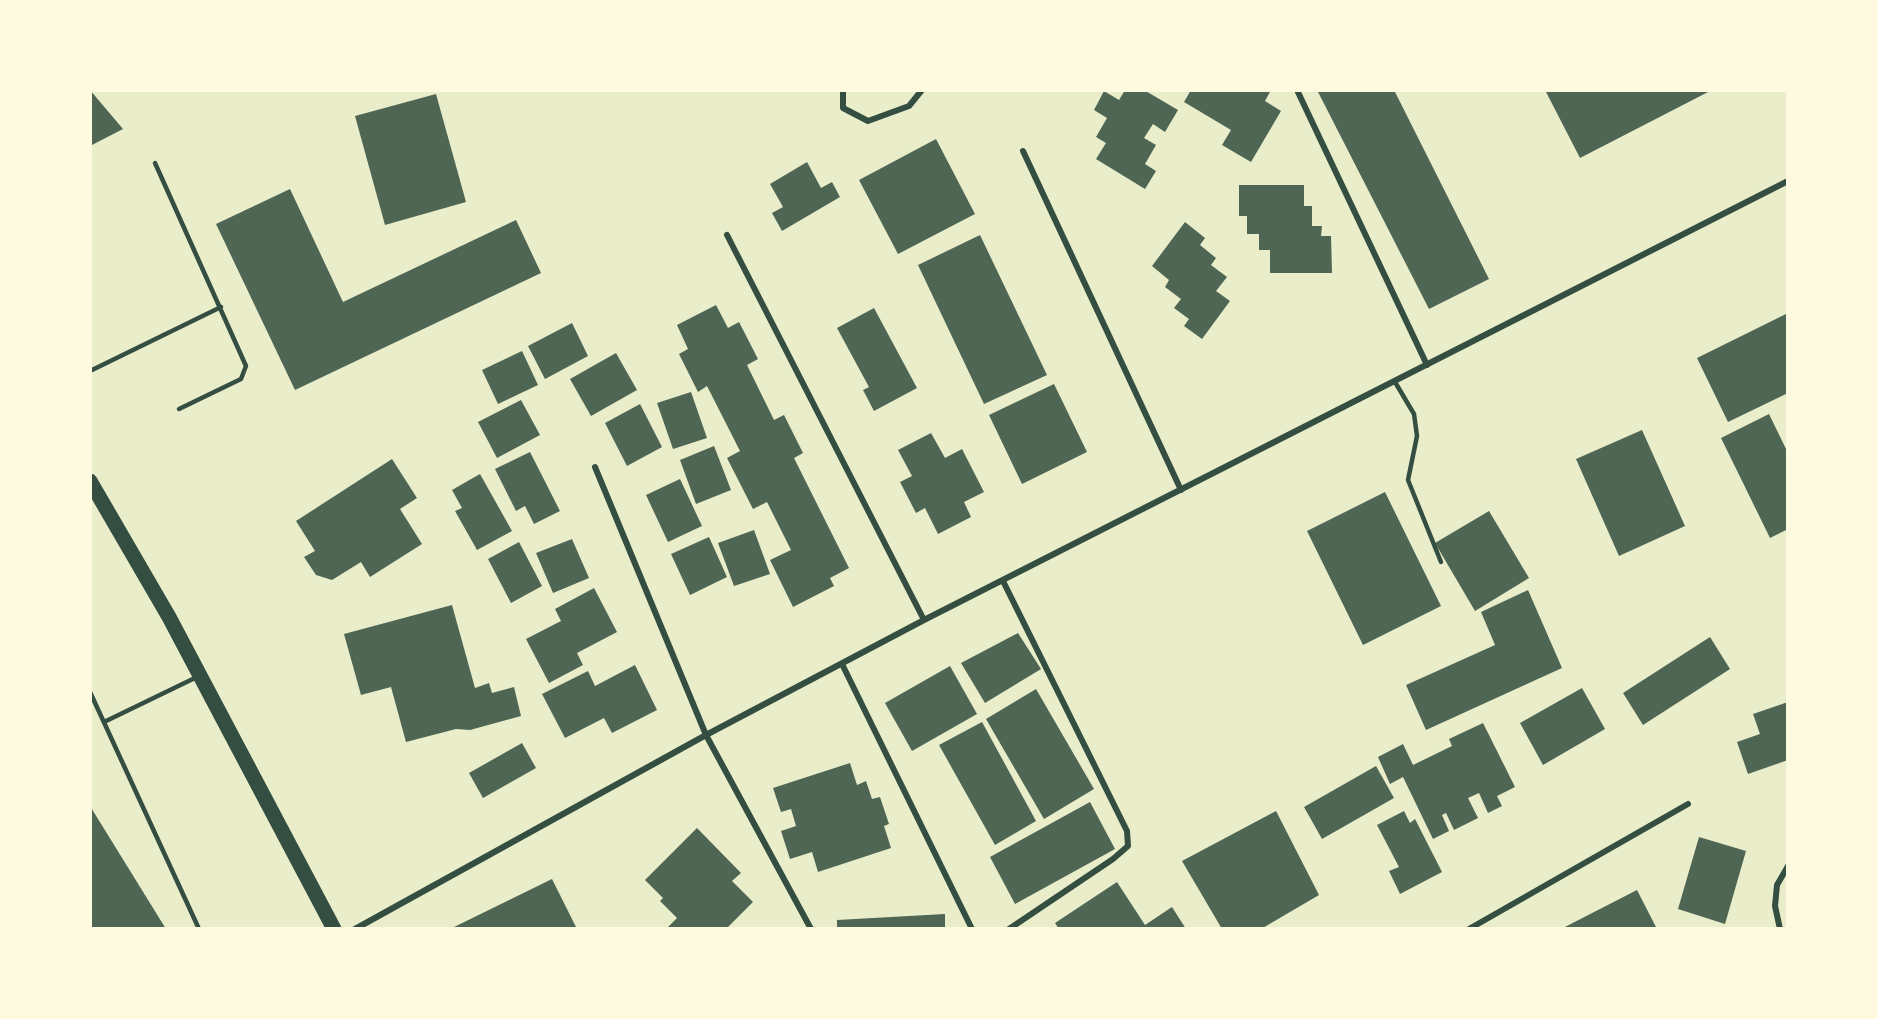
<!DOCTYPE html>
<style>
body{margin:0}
#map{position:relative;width:1878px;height:1019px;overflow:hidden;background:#e9edc9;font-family:"Zilla Slab",serif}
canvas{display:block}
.frame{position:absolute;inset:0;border:92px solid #fefae0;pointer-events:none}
</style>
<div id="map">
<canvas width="1878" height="1019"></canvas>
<div class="frame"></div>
</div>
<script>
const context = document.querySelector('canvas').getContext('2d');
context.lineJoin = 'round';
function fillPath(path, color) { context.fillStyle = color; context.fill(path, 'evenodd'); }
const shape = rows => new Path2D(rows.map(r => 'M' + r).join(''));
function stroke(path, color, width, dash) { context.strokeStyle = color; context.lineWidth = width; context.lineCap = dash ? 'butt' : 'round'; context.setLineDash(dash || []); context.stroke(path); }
const building = shape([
 [90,90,123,129,90,146],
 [1125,90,1144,90,1178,110,1165,132,1153,124,1144,138,1156,145,1145,164,1156,171,1145,189,1096,159,1106,143,1096,137,1107,118,1094,110,1104,91,1119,100],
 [1191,90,1271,90,1265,101,1281,111,1251,162,1222,145,1231,130,1184,102],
 [1317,90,1394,90,1489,279,1429,309],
 [1545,90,1712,90,1580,158],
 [436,94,466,202,385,225,355,116],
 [936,139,975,214,898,254,859,180],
 [807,162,821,188,832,182,840,197,782,231,772,213,783,207,770,184],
 [1239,185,1304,185,1304,206,1312,206,1312,226,1322,226,1321,236,1331,236,1332,273,1270,273,1270,250,1259,250,1259,234,1247,234,1247,216,1239,216],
 [290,189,343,302,516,220,541,273,295,390,216,224],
 [1185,222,1205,238,1200,245,1216,258,1211,265,1227,277,1216,291,1230,301,1202,339,1184,326,1189,319,1174,308,1181,299,1165,287,1169,280,1152,266],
 [980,235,1047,375,984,404,918,265],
 [716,305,728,328,739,322,758,359,747,365,774,420,784,415,803,453,794,458,849,568,830,578,834,586,793,607,770,560,791,550,767,502,753,509,727,458,740,451,707,386,698,392,679,354,688,349,677,325],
 [874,308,917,388,874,411,863,390,869,387,837,328],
 [1788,313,1788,393,1728,422,1697,358],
 [572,323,588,356,545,379,528,346],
 [522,351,538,385,498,404,482,370],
 [616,353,637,390,591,416,570,379],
 [1054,384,1087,452,1022,484,989,415],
 [691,392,707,438,673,449,657,403],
 [521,400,540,435,497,458,478,422],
 [640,404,662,447,627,466,605,423],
 [1769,414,1788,453,1788,529,1770,538,1721,438],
 [1642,430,1685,526,1619,556,1576,459],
 [931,433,945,458,962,449,984,492,964,502,971,517,938,534,925,508,916,513,900,482,912,476,898,450],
 [714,446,731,490,696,504,680,460],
 [530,452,560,511,534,524,525,506,516,511,495,469],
 [392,459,417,498,400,509,422,544,370,577,361,562,332,580,316,575,304,557,315,551,296,521],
 [480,474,512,531,477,550,455,511,462,508,452,490],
 [680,479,702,526,668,542,646,495],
 [1385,492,1441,606,1363,645,1307,531],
 [1489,511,1529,578,1475,611,1435,543],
 [754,530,770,574,734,586,718,543],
 [709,537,727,577,690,595,671,554],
 [572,539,589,578,553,593,536,553],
 [519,542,542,586,511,603,488,559],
 [594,588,617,632,577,653,583,665,549,683,526,639,561,621,555,609],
 [1528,590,1562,668,1426,730,1406,685,1495,645,1481,612],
 [452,605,475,688,489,683,492,693,514,687,521,716,470,730,456,729,406,742,391,687,361,695,344,634],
 [1018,633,1041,669,985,703,961,663],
 [1710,637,1730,669,1643,725,1623,693],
 [635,665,657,710,612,733,604,718,565,738,542,694,588,671,595,686],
 [950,666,977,714,912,751,885,703],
 [1582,688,1605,729,1543,765,1520,723],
 [1036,689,1094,789,1044,819,986,719],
 [1788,702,1788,760,1748,774,1737,742,1760,734,1753,714],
 [982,722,1036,821,995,845,939,745],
 [1483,723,1515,787,1497,796,1502,806,1488,813,1479,793,1468,798,1478,818,1454,830,1446,813,1442,815,1449,831,1433,839,1403,777,1390,784,1378,757,1403,744,1413,765,1452,746,1449,739],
 [522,743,536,768,483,798,469,773],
 [850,763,857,785,866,781,872,799,880,797,889,824,884,826,891,848,818,872,812,852,790,859,781,831,796,826,791,809,781,812,773,788],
 [1376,766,1394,798,1322,839,1304,807],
 [1090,802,1115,849,1015,904,990,857],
 [90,806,166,929,90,929],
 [1276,811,1319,895,1261,929,1222,929,1182,861],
 [1404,811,1410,823,1415,819,1442,872,1400,894,1389,871,1399,867,1377,825],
 [697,828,741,873,732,881,753,902,726,929,666,929,677,918,660,901,663,898,645,880],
 [1699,837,1746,851,1725,924,1678,909],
 [552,879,577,929,450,929],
 [1117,882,1145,925,1172,907,1186,929,1059,929,1055,923],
 [1637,890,1657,929,1561,929],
 [945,914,945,929,837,929,837,920]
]);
const service = shape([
 [155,163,246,366,241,379,179,409],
 [90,371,221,307],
 [1395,382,1414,414,1417,436,1408,480,1441,562],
 [90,692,199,929],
 [104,722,199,676]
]);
const minor = shape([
 [843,90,843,108,868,121,909,106,922,90],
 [1297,90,1427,365],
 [1023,151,1181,490],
 [727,235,924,620],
 [595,467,706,735,811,929],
 [1003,581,1127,831,1128,846,1113,859,1009,929],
 [842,664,972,929],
 [355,929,706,735,924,620,1788,181],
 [1469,929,1688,804],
 [1780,929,1775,906,1777,885,1788,866]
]);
const primary = shape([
 [90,481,169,617,334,929]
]);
fillPath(building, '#4f6655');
stroke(service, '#344e41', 4.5);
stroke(minor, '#344e41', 6);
stroke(primary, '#344e41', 15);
</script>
